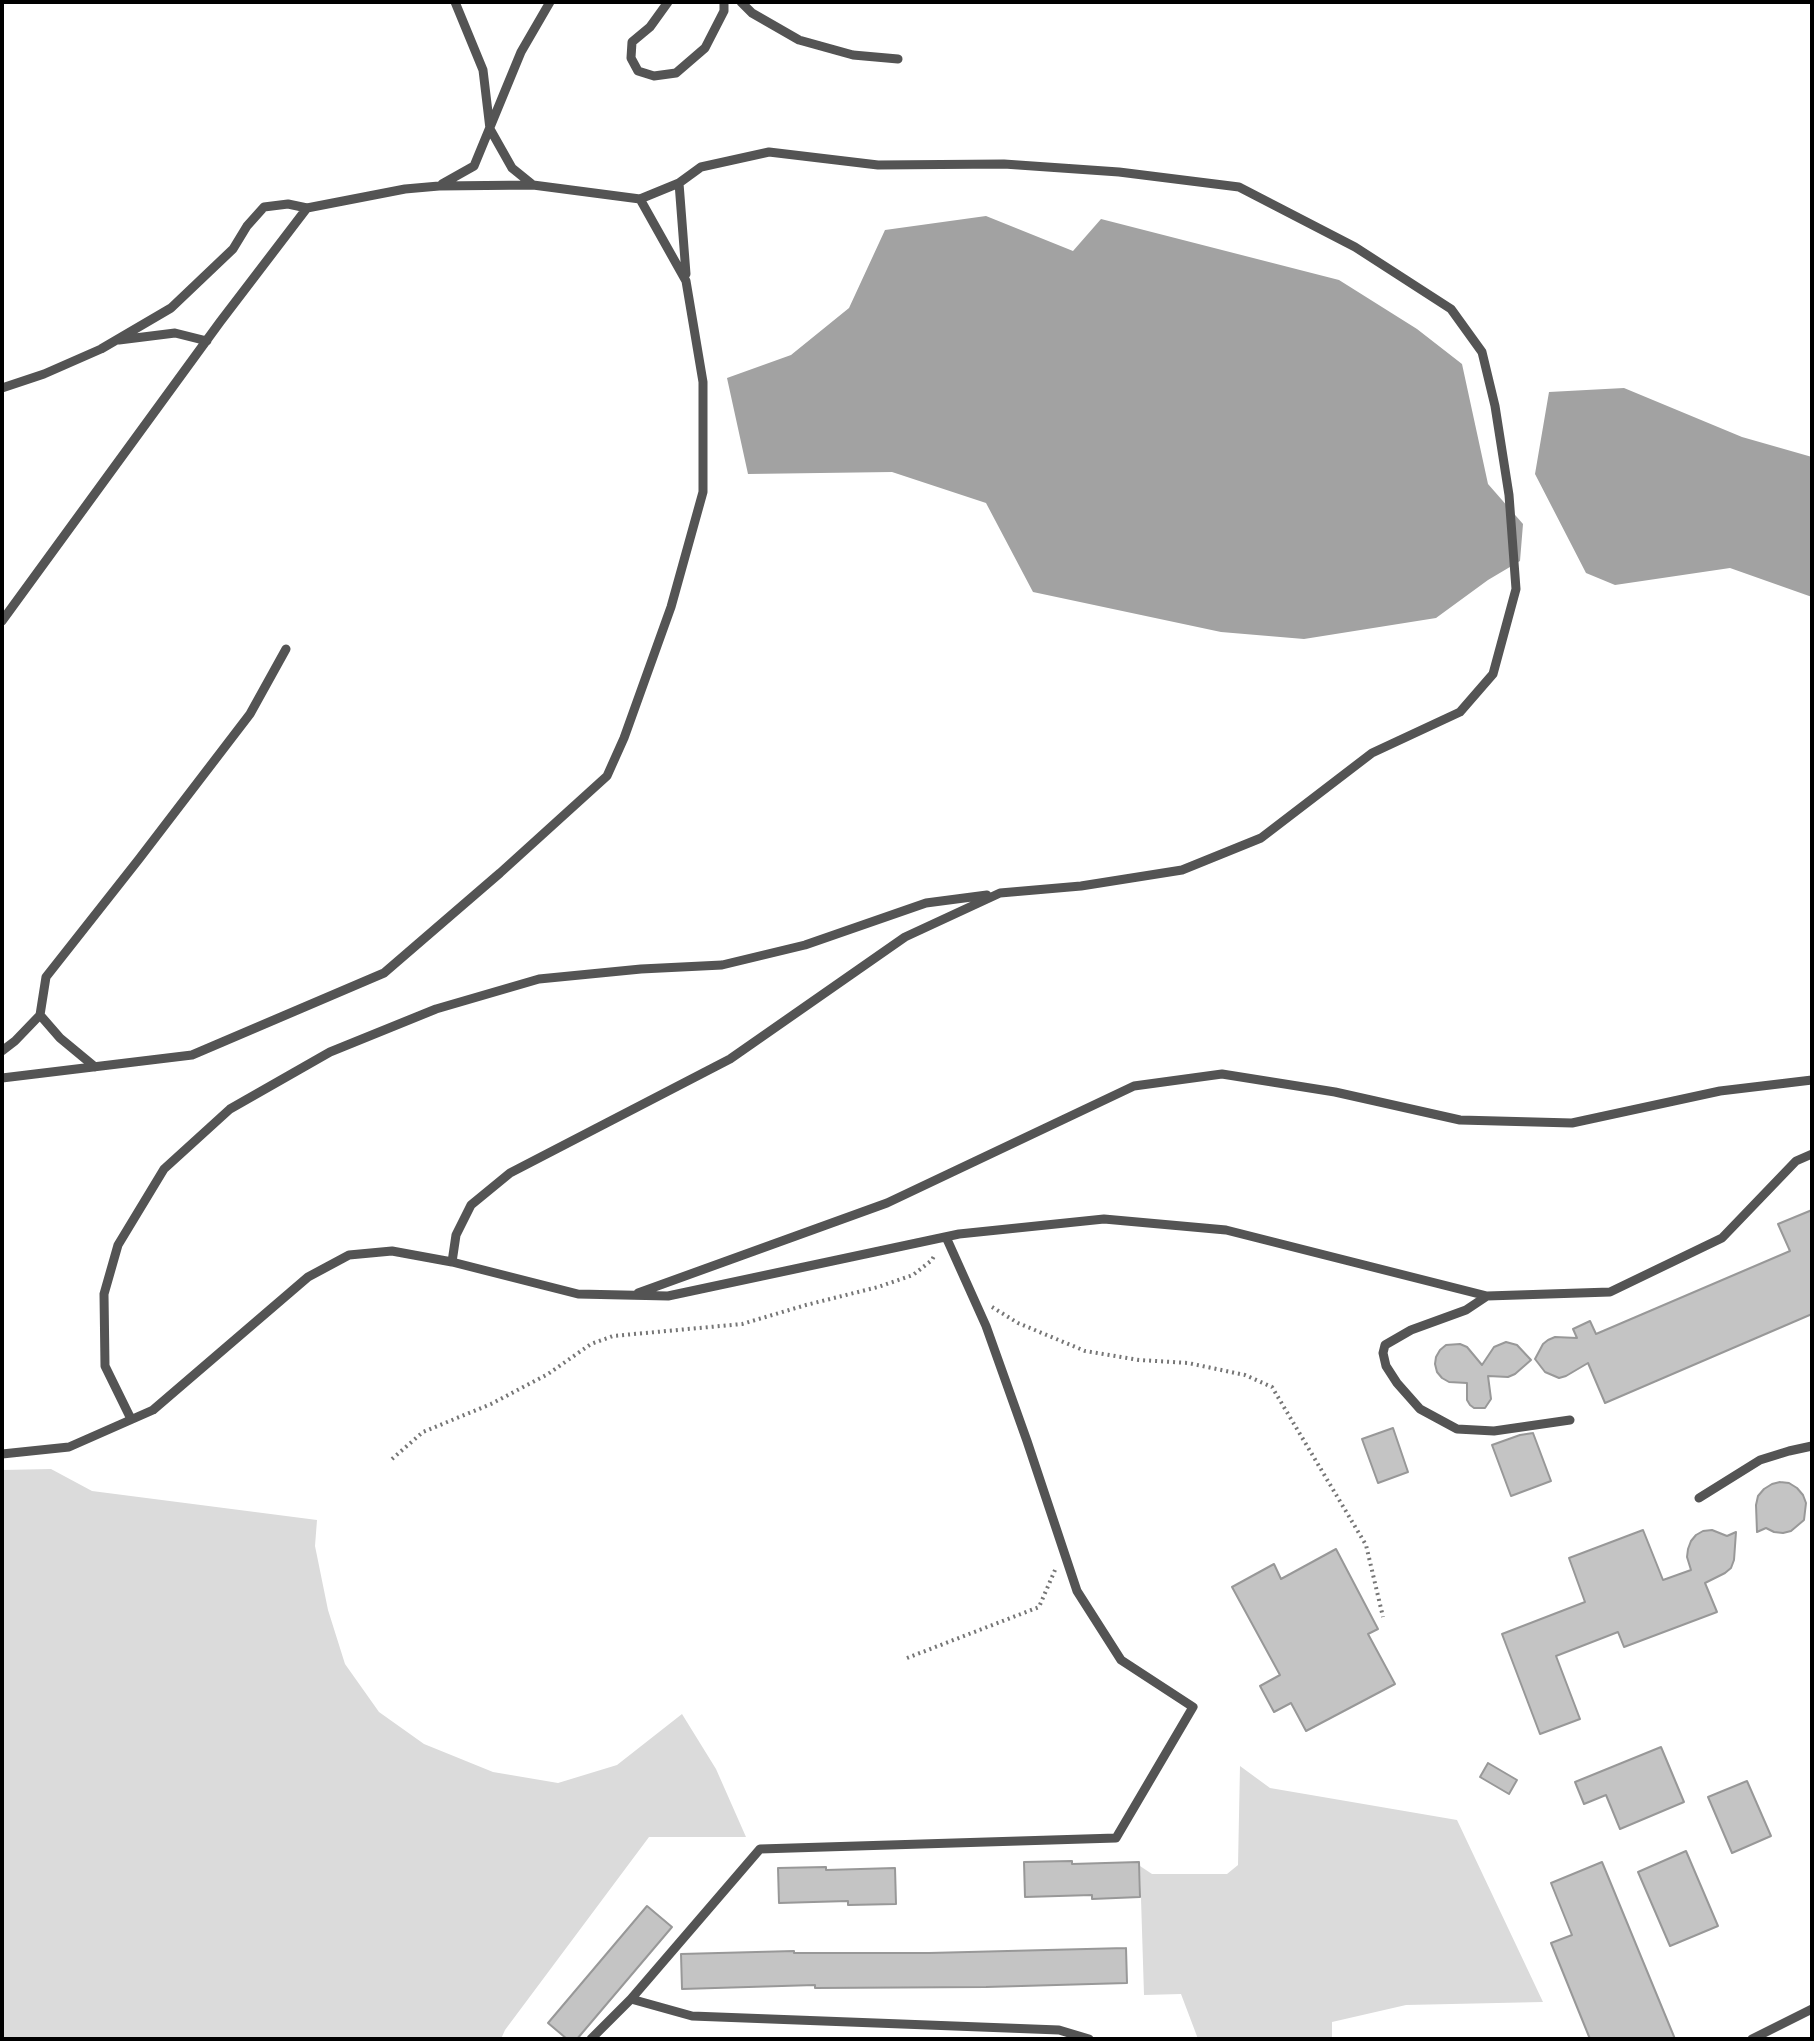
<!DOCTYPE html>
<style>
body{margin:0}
#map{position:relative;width:1814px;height:2041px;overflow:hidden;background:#fff;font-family:Figtree,sans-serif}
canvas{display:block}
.frame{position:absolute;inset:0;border:4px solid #000;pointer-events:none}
</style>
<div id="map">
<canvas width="1814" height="2041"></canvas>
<div class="frame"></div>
</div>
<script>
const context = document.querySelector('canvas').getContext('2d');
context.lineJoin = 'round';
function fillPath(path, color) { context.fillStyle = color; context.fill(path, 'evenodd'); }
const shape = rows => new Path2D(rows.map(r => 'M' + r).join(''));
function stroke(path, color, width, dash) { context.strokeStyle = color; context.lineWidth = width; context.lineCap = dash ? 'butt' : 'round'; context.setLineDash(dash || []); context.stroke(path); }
const green = shape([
 [51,1469,92,1491,317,1520,315,1546,328,1610,345,1664,379,1712,424,1744,493,1772,558,1783,617,1765,682,1714,716,1769,746,1837,649,1837,505,2030,501,2039,2,2039,2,1470],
 [1240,1766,1270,1788,1457,1820,1543,2002,1406,2005,1332,2022,1332,2039,1198,2039,1181,1994,1144,1995,1140,1866,1152,1874,1227,1874,1238,1865]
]);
const water = shape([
 [986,216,1073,251,1101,219,1339,280,1417,329,1462,364,1488,484,1523,524,1520,561,1488,580,1436,618,1304,639,1221,632,1033,592,986,503,892,472,748,474,727,378,791,355,849,308,885,230],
 [1624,388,1742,437,1812,457,1812,597,1730,568,1615,585,1586,573,1535,474,1549,392]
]);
const building = shape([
 [1812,1210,1812,1314,1605,1403,1588,1363,1566,1376,1559,1378,1545,1372,1535,1359,1543,1344,1548,1340,1555,1337,1577,1338,1573,1329,1590,1321,1596,1334,1790,1251,1778,1224,1812,1210],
 [1506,1342,1517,1345,1531,1360,1515,1374,1508,1377,1488,1376,1491,1399,1485,1408,1474,1408,1470,1405,1467,1400,1467,1383,1449,1382,1442,1378,1437,1372,1435,1364,1436,1357,1440,1350,1446,1345,1460,1344,1467,1347,1482,1365,1494,1347,1506,1342],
 [1393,1428,1408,1472,1378,1483,1362,1439,1393,1428],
 [1533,1433,1551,1481,1511,1496,1492,1445,1520,1435,1533,1433],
 [1780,1482,1789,1483,1797,1488,1803,1495,1806,1503,1804,1520,1791,1531,1783,1533,1774,1532,1766,1528,1757,1532,1756,1505,1758,1496,1764,1489,1772,1484,1780,1482],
 [1643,1530,1663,1580,1691,1570,1687,1557,1688,1549,1691,1541,1696,1535,1703,1531,1712,1530,1727,1536,1736,1532,1734,1560,1731,1568,1725,1573,1705,1583,1717,1612,1624,1647,1618,1632,1556,1656,1580,1719,1540,1734,1502,1634,1585,1602,1569,1558,1643,1530],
 [1336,1549,1378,1629,1368,1634,1395,1684,1306,1731,1291,1703,1274,1712,1260,1686,1280,1675,1232,1587,1274,1564,1281,1579,1336,1549],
 [1661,1747,1684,1802,1620,1829,1606,1795,1584,1804,1575,1782,1661,1747],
 [1488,1763,1517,1780,1509,1794,1480,1777,1488,1763],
 [1747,1781,1771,1836,1732,1853,1708,1797,1747,1781],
 [1686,1851,1718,1926,1670,1946,1638,1872,1686,1851],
 [1072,1861,1072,1864,1139,1862,1140,1897,1092,1899,1092,1895,1025,1897,1024,1862,1072,1861],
 [1602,1862,1675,2039,1590,2039,1551,1943,1572,1935,1551,1883,1602,1862],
 [826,1867,826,1870,895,1868,896,1904,848,1905,848,1901,779,1903,778,1868,826,1867],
 [647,1906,672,1927,577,2039,567,2039,548,2023,647,1906],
 [1126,1948,1127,1983,986,1987,815,1988,815,1985,682,1989,681,1954,794,1951,794,1953,929,1953,1126,1948]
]);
const path = shape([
 [992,1307,1018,1323,1085,1351,1139,1360,1188,1363,1245,1375,1272,1387,1366,1545,1383,1617],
 [392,1459,423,1432,491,1404,548,1374,591,1344,613,1336,742,1324,806,1305,878,1287,913,1275,932,1260,935,1254],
 [907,1658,1039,1607,1055,1570]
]);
const service = shape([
 [455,2,483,70,490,129,512,168,533,185],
 [668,2,650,27,632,42,631,58,638,71,654,76,676,73,705,48,724,11,724,2],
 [741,2,752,13,799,40,853,55,898,59],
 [679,183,686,274],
 [442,184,474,166,521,52,550,2],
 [119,340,175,333,207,341],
 [2,388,44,374,101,349,171,308,233,249,247,226,264,207,288,204,307,208,405,189,439,186,533,185,640,199,679,183,701,167,769,152,878,165,1004,164,1119,172,1239,187,1355,247,1451,309,1482,352,1495,406,1509,495,1516,589,1493,674,1460,712,1372,753,1261,838,1182,870,1081,886,1000,893,905,937,730,1059,510,1173,471,1205,456,1235,452,1262],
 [2,621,220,322,307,208],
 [2,1051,15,1041,40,1015],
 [95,1067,60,1038,40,1015,46,977,139,859,250,714,286,649],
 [2,1078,192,1055,384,973,500,873,607,776,624,738,671,607,703,492,703,382,686,281,640,199],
 [638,1293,887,1203,1134,1086,1222,1074,1335,1092,1460,1120,1572,1123,1720,1091,1812,1080],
 [1487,1296,1466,1310,1411,1330,1385,1345,1383,1353,1386,1366,1397,1383,1420,1409,1457,1429,1494,1431,1570,1420],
 [131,1419,105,1366,104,1294,118,1245,164,1169,230,1109,330,1052,436,1009,539,979,641,969,722,965,805,945,926,903,987,895],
 [2,1454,69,1447,153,1410,308,1277,349,1255,392,1251,452,1262,578,1294,668,1296,959,1234,1104,1219,1226,1230,1487,1296,1610,1292,1722,1238,1796,1161,1812,1154],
 [1699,1498,1760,1460,1789,1451,1812,1446],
 [631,1999,692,2016,1059,2030,1089,2039],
 [591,2039,631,1999,760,1849,1116,1838,1193,1707,1121,1660,1077,1591,1027,1441,986,1326,946,1237],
 [1752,2039,1812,2009]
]);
fillPath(green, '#dbdbdb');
fillPath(water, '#a2a2a2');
fillPath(building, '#c4c4c4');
stroke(building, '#989898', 2);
stroke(path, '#767676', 4, [2, 4]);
stroke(service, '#545454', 9);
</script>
